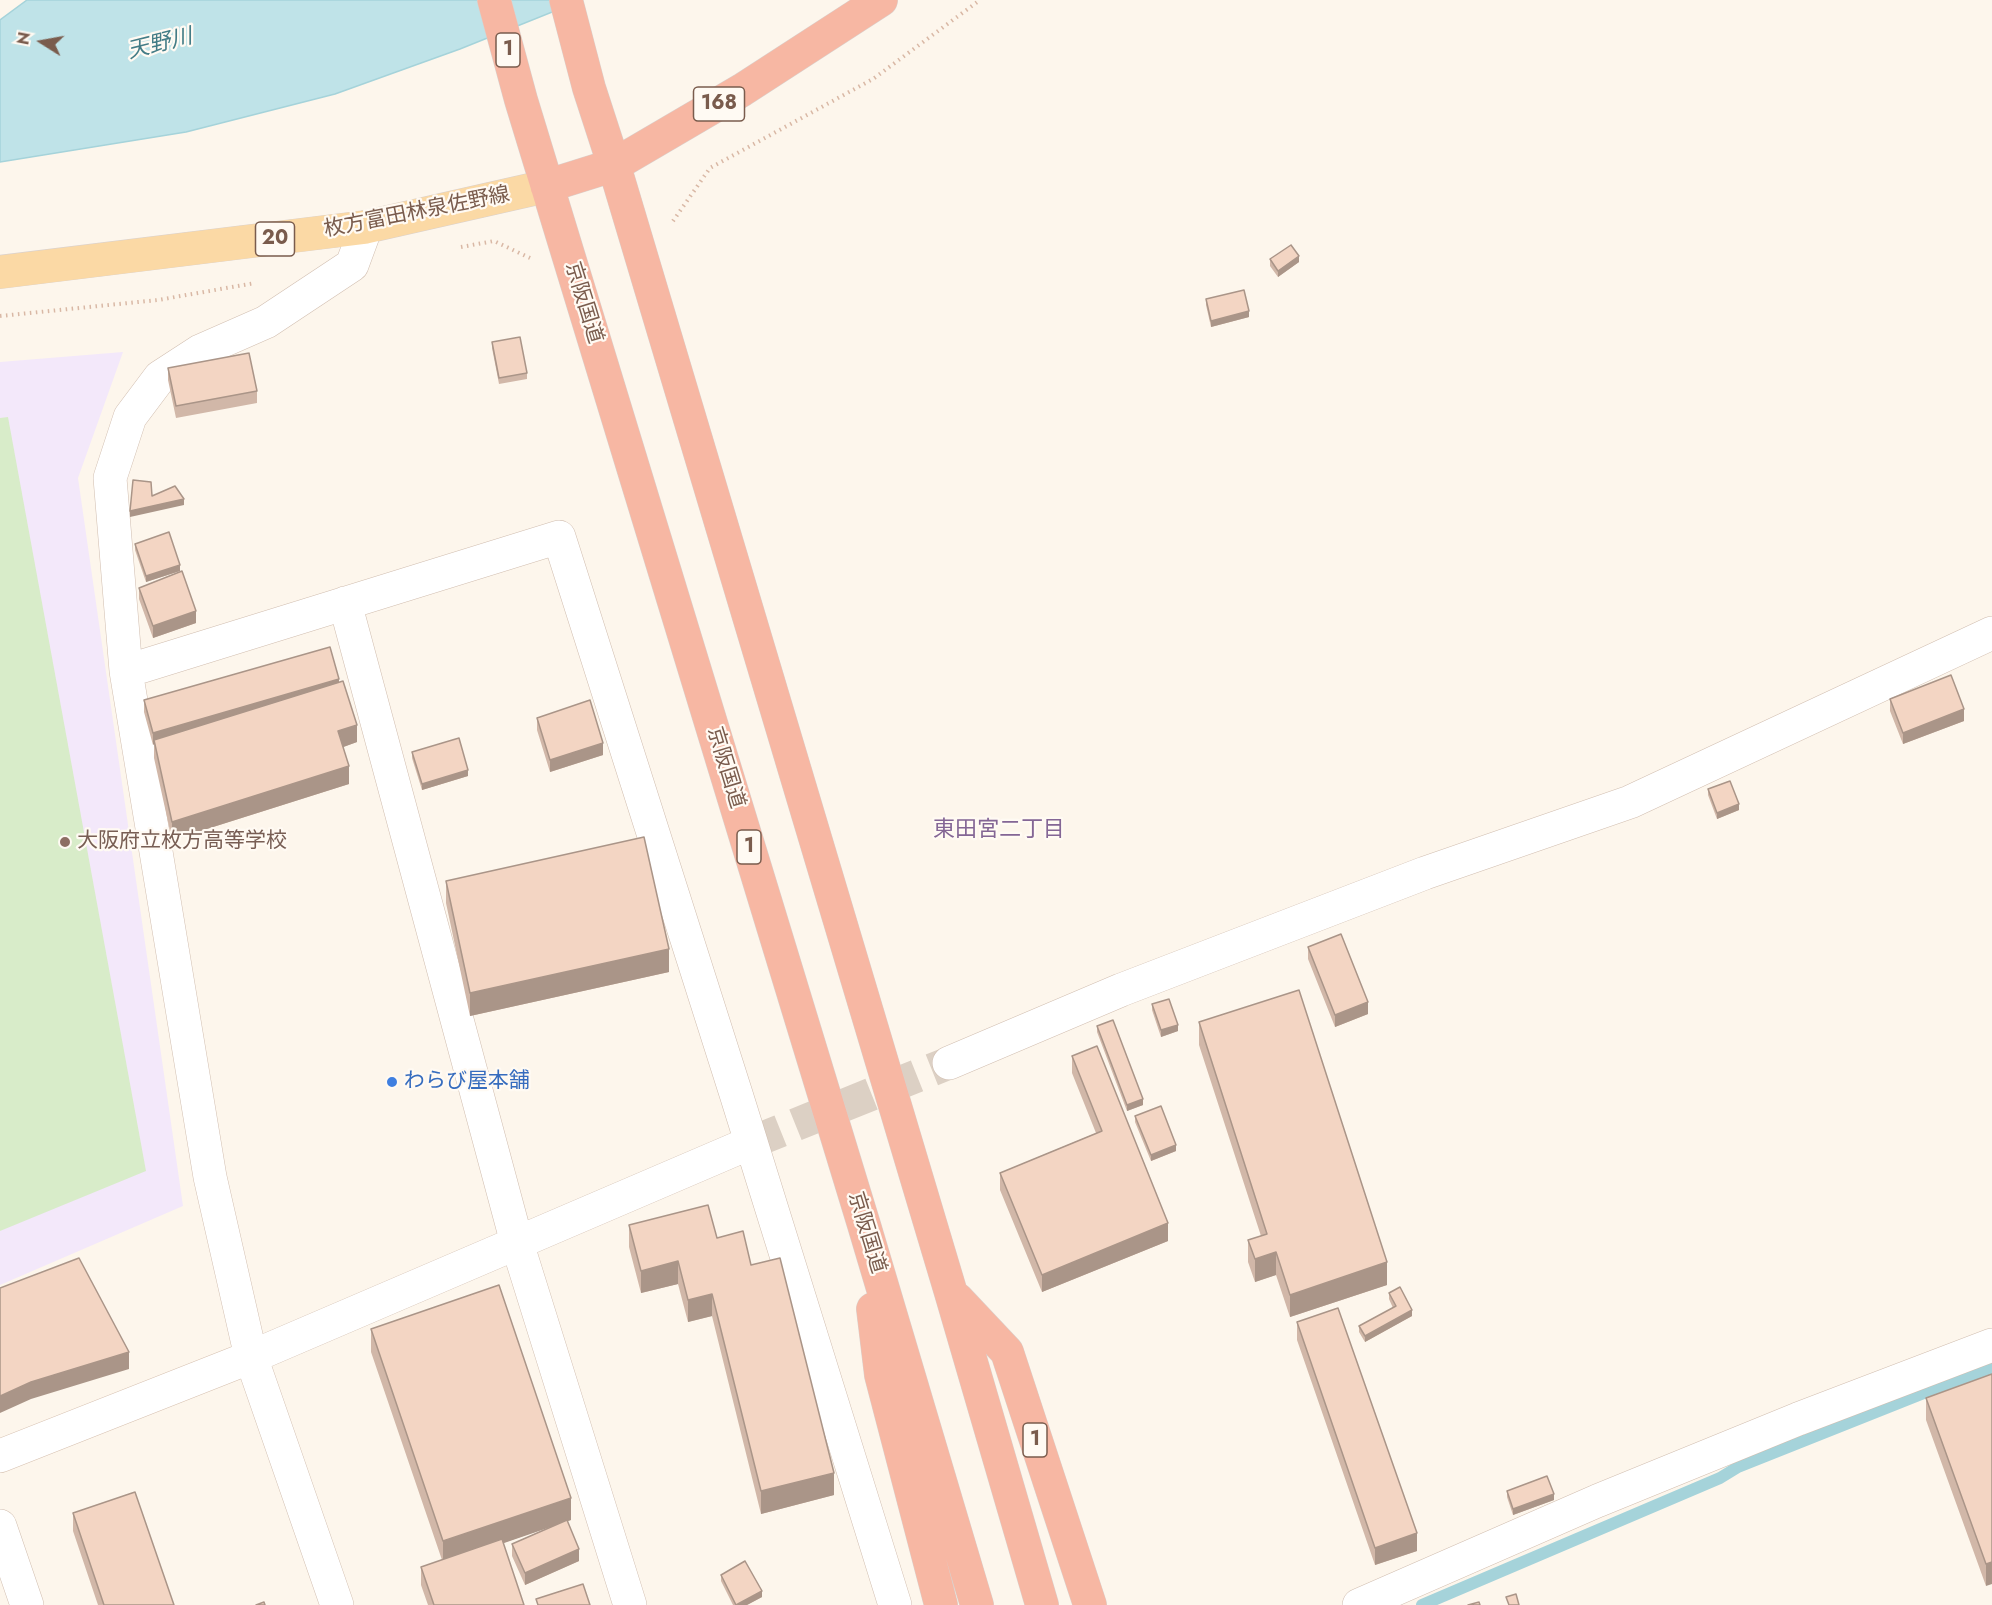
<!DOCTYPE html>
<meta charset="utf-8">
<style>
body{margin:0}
#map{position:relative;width:1992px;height:1605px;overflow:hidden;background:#fdf6ec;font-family:Jost,sans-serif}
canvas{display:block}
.north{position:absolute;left:12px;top:12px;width:60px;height:60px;-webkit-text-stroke:4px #fffaf3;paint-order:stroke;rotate:281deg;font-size:16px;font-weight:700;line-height:24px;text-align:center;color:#7a5c4d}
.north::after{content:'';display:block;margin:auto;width:21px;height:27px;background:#7a5c4d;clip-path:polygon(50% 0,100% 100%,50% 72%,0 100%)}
</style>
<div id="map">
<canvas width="1992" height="1605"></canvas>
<div class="north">N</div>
</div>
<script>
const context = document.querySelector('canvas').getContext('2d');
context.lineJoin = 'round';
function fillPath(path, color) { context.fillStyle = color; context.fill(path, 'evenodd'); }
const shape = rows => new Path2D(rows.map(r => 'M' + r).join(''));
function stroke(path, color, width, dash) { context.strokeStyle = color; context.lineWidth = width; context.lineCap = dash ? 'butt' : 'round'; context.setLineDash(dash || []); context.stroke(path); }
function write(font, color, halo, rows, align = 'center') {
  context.font = font + ' Jost,"Noto Sans JP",sans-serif'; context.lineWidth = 4.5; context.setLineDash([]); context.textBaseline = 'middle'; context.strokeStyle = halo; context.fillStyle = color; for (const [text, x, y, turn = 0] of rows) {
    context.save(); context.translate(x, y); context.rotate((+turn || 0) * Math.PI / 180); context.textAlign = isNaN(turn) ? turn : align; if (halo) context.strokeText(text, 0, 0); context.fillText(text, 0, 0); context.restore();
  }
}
const education = shape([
 [123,352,78,478,183,1206,0,1285,0,362]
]);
const green = shape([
 [8,417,146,1171,0,1231,0,418]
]);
const water = shape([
 [27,0,582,0,460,49,335,94,186,132,0,162,0,20,27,0]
]);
const stream = shape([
 [1422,1605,1720,1478,1738,1467,1944,1385,1992,1369]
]);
const streetTunnel = shape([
 [750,1143,949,1063]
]);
const path = shape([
 [673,221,710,168,873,79,980,0],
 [461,247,494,241,530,258],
 [0,316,158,300,255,283]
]);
const street = shape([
 [345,603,517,1243,630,1605],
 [127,671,559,537,737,1097,895,1605],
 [949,1063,1121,990,1425,873,1630,802,1992,633],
 [251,1357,750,1143],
 [0,1526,27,1605],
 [337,1605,251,1357,210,1177,126,671,110,478,130,417,160,377,200,351,266,322,352,265,366,227],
 [1359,1605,1597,1501,1798,1419,1992,1345]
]);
const secondary = shape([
 [0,1456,251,1357]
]);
const primary = shape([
 [0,272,366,227,547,186]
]);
const highway = shape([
 [494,0,521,100,864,1225,977,1605],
 [566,0,589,88,614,165,951,1293,1042,1605],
 [547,186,614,165,742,90,881,0],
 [957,1299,1007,1352,1090,1605],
 [873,1309,881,1375,941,1605]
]);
const wall = shape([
 [1270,259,1299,262,1278,277,1270,266],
 [1206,299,1249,317,1211,327,1206,305],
 [492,342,527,373,527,379,499,384,492,348],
 [168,368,257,391,257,403,176,418,168,380],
 [135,544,180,571,146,582,135,550],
 [139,588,196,623,153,638,139,599],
 [339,682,357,742,343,747,349,784,172,840,154,758,154,744,153,745,144,712,144,700],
 [1890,699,1964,721,1903,744,1890,711],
 [537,718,603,755,550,772,537,730],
 [412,752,468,776,422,790,412,758],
 [1708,789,1739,810,1717,819,1708,795],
 [446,881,669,972,470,1016,446,903],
 [1308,947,1368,1014,1335,1027,1308,959],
 [1152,1004,1178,1031,1161,1037,1152,1010],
 [1199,1022,1387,1285,1290,1317,1276,1275,1255,1282,1248,1262,1248,1240,1261,1236,1199,1045],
 [1097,1026,1143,1105,1127,1111,1097,1032],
 [1072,1056,1168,1241,1042,1292,1000,1190,1000,1173,1096,1133,1072,1073],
 [1135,1116,1176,1151,1151,1161,1135,1122],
 [629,1225,717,1238,751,1265,834,1495,761,1514,712,1316,688,1322,678,1284,641,1293,629,1247],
 [1389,1293,1412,1316,1365,1342,1359,1332,1359,1326,1393,1308,1389,1299],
 [1297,1322,1417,1551,1375,1565,1297,1340],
 [371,1329,571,1520,567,1521,579,1561,525,1585,512,1556,512,1544,552,1526,503,1543,524,1605,428,1605,421,1585,421,1567,442,1560,371,1352],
 [1992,1374,1986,1586,1926,1420,1926,1398],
 [1507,1491,1554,1500,1513,1515,1507,1497],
 [73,1513,174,1605,98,1605,73,1531],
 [721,1575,762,1597,747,1605,733,1605,721,1581]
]);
const shadedWall = shape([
 [1299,256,1299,262,1278,277,1278,271],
 [1249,311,1249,317,1211,327,1211,321],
 [184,499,184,505,130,517,130,511],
 [180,565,180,571,146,582,146,576],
 [196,611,196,623,153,638,153,626],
 [339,679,339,691,154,740,154,744,153,745,153,733],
 [1964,709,1964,721,1903,744,1903,733],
 [357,725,357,742,338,749,338,731],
 [603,743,603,755,550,772,550,760],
 [349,766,349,784,172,840,172,822],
 [468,770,468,776,422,790,422,784],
 [1739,804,1739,810,1717,819,1717,813],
 [669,949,669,972,470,1016,470,993],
 [1368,1002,1368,1014,1335,1027,1335,1015],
 [1178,1025,1178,1031,1161,1037,1161,1030],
 [1143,1099,1143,1105,1127,1111,1127,1105],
 [1176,1145,1176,1151,1151,1161,1151,1155],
 [1168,1223,1168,1241,1042,1292,1042,1275],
 [1276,1252,1276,1275,1255,1282,1255,1259],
 [678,1261,678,1284,641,1293,641,1271],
 [1387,1262,1387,1285,1290,1317,1290,1295],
 [712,1294,712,1316,688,1322,688,1300],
 [1412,1310,1412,1316,1365,1342,1365,1336],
 [129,1352,129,1369,31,1399,0,1413,0,1396,31,1382],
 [834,1473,834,1495,761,1514,761,1491],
 [1554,1494,1554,1500,1513,1515,1513,1509],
 [571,1498,571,1520,443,1564,443,1541],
 [1417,1533,1417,1551,1375,1565,1375,1548],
 [579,1549,579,1561,525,1585,525,1573],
 [1992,1562,1992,1584,1986,1586,1986,1564],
 [762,1591,762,1597,747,1605,736,1605]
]);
const building = shape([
 [1291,245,1299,256,1278,271,1270,259,1291,245],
 [1244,290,1249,311,1211,321,1206,299,1244,290],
 [520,337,527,373,499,378,492,342,520,337],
 [249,353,257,391,176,406,168,368,249,353],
 [133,480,151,482,152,496,175,486,184,499,130,511,133,480],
 [169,532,180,565,146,576,135,544,169,532],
 [182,571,196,611,153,626,139,588,182,571],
 [330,647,339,679,153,733,144,700,330,647],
 [1951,675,1964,709,1903,733,1890,699,1951,675],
 [343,681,357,725,338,731,349,766,172,822,154,740,343,681],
 [590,700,603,743,550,760,537,718,590,700],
 [459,738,468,770,422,784,412,752,459,738],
 [1730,781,1739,804,1717,813,1708,789,1730,781],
 [644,837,669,949,470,993,446,881,644,837],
 [1341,934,1368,1002,1335,1015,1308,947,1341,934],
 [1299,990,1387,1262,1290,1295,1276,1252,1255,1259,1248,1240,1267,1234,1199,1022,1299,990],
 [1169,999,1178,1025,1161,1030,1152,1004,1169,999],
 [1113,1020,1143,1099,1127,1105,1097,1026,1113,1020],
 [1097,1046,1168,1223,1042,1275,1000,1173,1102,1131,1072,1056,1097,1046],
 [1161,1106,1176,1145,1151,1155,1135,1116,1161,1106],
 [708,1205,717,1238,743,1231,751,1265,780,1258,834,1473,761,1491,712,1294,688,1300,678,1261,641,1271,629,1225,708,1205],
 [79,1258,129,1352,31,1382,0,1396,0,1288,79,1258],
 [499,1285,571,1498,443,1541,371,1329,499,1285],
 [1400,1287,1412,1310,1365,1336,1359,1326,1396,1306,1389,1293,1400,1287],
 [1338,1308,1417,1533,1375,1548,1297,1322,1338,1308],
 [1992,1374,1992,1562,1986,1564,1926,1398,1992,1374],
 [1547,1476,1554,1494,1513,1509,1507,1491,1547,1476],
 [135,1492,174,1605,104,1605,73,1513,135,1492],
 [567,1520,579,1549,525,1573,512,1544,567,1520],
 [502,1539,524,1605,434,1605,421,1567,502,1539],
 [745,1561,762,1591,736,1605,721,1575,745,1561],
 [583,1584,590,1605,538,1605,536,1599,583,1584],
 [1516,1594,1519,1605,1509,1605,1506,1597,1516,1594],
 [264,1602,265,1605,256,1605,264,1602],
 [1479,1602,1480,1605,1468,1605,1479,1602]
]);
const markers = [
 [65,842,6,"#8d6e63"],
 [392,1082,6,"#3f7fe0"]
];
const shields = [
 [508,50,24],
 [719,104,51],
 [275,239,39],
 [749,847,24],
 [1035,1440,24]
];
const shieldNames = [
 ["1",508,50],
 ["168",719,104],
 ["20",275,239],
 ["1",749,847],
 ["1",1035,1440]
];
const streetNames = [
 ["枚方富田林泉佐野線",417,213,-11],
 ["京阪国道",583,303,73],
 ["京阪国道",725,768,73],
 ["京阪国道",866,1233,73]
];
const educationNames = [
 ["大阪府立枚方高等学校",77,842]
];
const shopNames = [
 ["わらび屋本舗",404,1082]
];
const waterNames = [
 ["天野川",160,45,-14]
];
const neighbourhoodNames = [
 ["東田宮二丁目",999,831]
];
fillPath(education, '#f3e8fa');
fillPath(green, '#d8ecc9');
fillPath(water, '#bfe3e8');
stroke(water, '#a5d3da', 1.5);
stroke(stream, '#a5d3da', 12);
stroke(streetTunnel, '#dcd0c4', 33, [33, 16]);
stroke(street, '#d1beb0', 34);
stroke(secondary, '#d6c0b0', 34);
stroke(primary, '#dad1cd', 34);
stroke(highway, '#dad1cd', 34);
stroke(path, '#d9b8a5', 4, [1.5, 4.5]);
stroke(street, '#fff', 33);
stroke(secondary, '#fff', 33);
stroke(primary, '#fbd9a5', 33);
stroke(highway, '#f7b7a3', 33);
fillPath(wall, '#d1b7a8');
fillPath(shadedWall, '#aa9588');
fillPath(building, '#f3d5c3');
stroke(building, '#aa9588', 1.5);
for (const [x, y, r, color] of markers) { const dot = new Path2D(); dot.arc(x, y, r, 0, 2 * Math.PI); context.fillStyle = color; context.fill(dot); stroke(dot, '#fffaf3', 2); }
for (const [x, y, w] of shields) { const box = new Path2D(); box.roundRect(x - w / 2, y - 17, w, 34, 4.5); context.fillStyle = '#fffaf3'; context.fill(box); stroke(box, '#7a5c4d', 1.5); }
write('bold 20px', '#7a5c4d', null, shieldNames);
write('21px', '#7a5c4d', '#fffaf3', streetNames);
write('21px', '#785e54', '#fffaf3', educationNames, 'left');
write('21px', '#366cbe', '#fffaf3', shopNames, 'left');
write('italic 22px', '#437c86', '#fffaf3', waterNames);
write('22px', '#846695', '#fffaf3', neighbourhoodNames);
</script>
